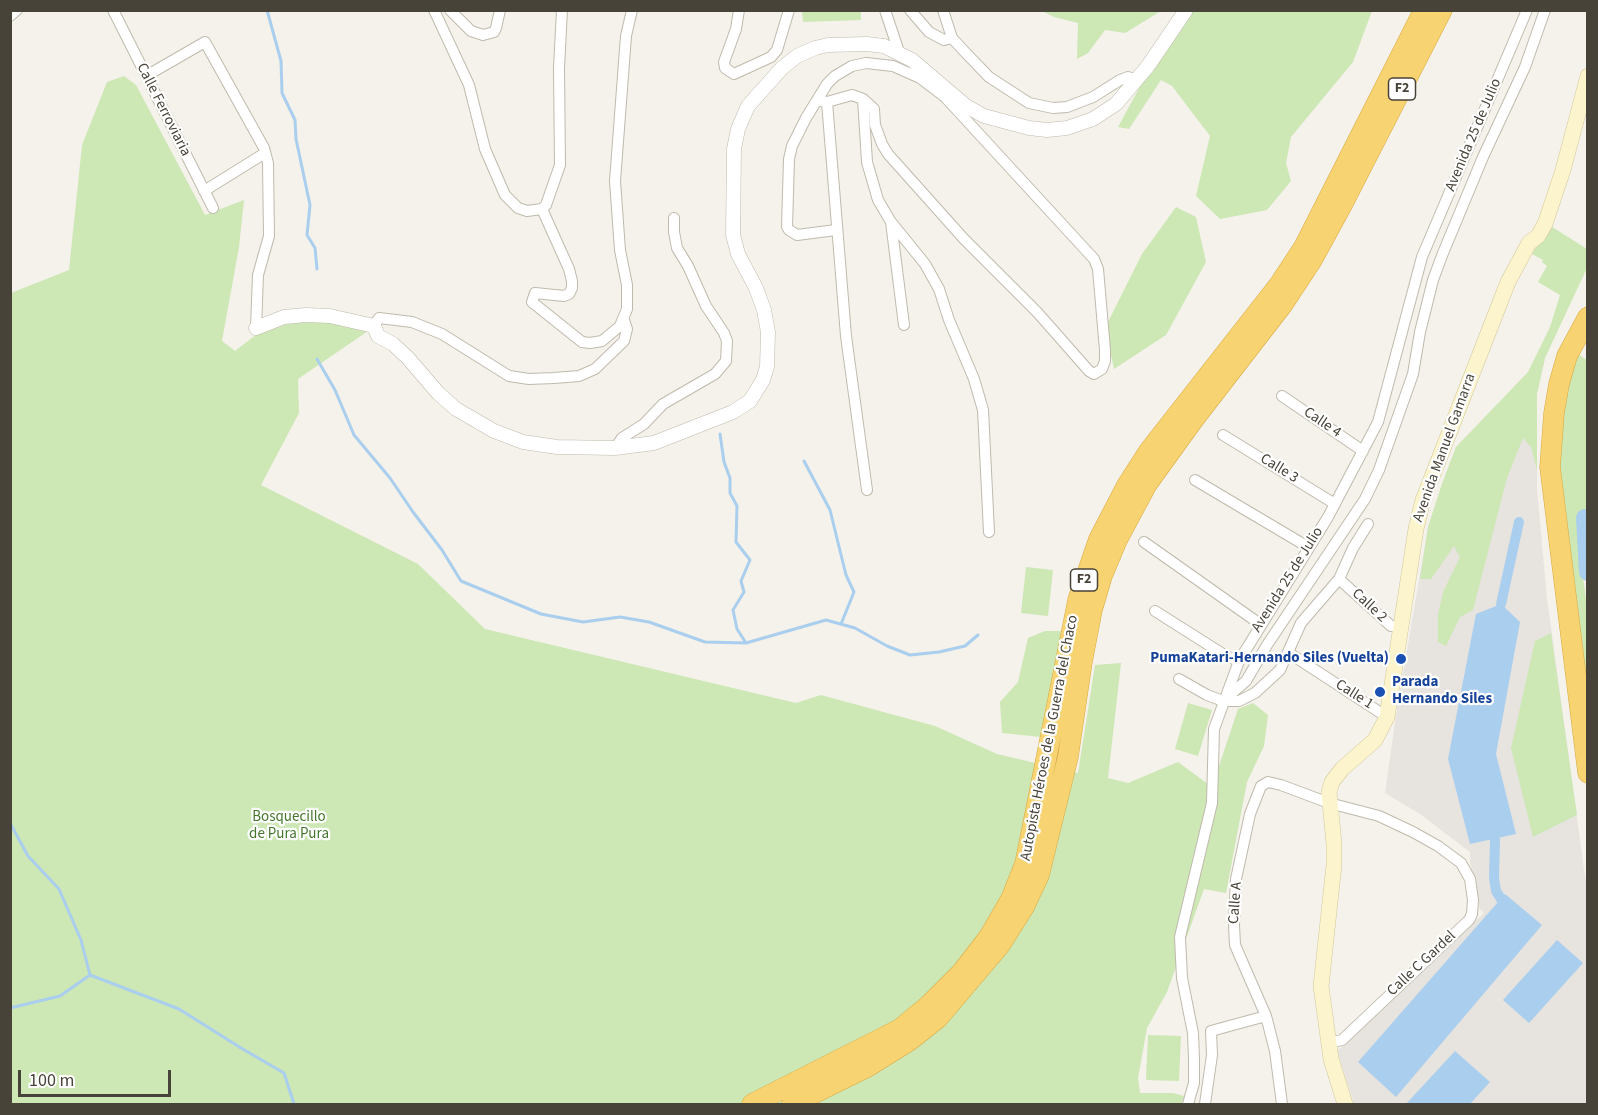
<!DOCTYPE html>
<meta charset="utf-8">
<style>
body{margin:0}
#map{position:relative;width:1598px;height:1115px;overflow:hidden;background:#f4f2ea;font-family:"Source Sans 3",sans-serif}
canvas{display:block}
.frame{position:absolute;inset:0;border:12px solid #484338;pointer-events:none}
.scale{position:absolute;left:18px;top:1070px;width:153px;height:27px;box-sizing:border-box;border:3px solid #484338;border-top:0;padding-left:8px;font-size:18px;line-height:21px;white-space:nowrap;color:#484338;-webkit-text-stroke:4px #fff;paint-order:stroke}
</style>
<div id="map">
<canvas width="1598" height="1115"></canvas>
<div class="frame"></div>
<div class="scale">100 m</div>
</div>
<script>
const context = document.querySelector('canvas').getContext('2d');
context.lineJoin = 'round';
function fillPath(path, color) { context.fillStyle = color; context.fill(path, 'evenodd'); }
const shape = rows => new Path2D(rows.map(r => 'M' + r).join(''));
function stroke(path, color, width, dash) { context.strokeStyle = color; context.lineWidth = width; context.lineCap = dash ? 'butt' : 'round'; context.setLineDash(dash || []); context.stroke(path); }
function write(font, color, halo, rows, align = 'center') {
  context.font = font + ' "Source Sans 3",sans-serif'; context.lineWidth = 4.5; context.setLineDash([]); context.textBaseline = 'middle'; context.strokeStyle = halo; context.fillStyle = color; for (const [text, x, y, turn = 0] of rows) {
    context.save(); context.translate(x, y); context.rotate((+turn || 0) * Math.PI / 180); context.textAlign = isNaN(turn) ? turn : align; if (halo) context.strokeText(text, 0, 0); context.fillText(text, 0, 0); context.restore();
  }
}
const industrial = shape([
 [1545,358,1537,394,1537,490,1547,598,1587,891,1587,1104,1354,1104,1337,1051,1484,913,1480,909,1470,862,1470,852,1420,814,1385,793,1396,715,1428,527,1442,484,1456,447]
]);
const green = shape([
 [802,11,861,11,861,20,803,22],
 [1042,11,1161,11,1125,33,1105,30,1088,53,1077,59,1078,23,1054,17],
 [1192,11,1372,11,1353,62,1291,137,1286,163,1291,181,1267,210,1220,219,1196,196,1210,136,1172,86,1161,80,1129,129,1118,127,1149,70],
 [124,76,136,85,205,215,244,200,239,247,222,341,235,351,274,321,310,315,368,331,298,379,299,413,261,485,418,564,485,629,796,703,821,695,935,726,997,754,1078,773,1095,665,1121,663,1108,778,1128,783,1178,762,1212,787,1238,709,1253,703,1268,715,1264,746,1247,782,1226,893,1204,889,1167,992,1147,1028,1138,1078,1140,1093,1173,1093,1184,1096,1181,1104,11,1104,11,293,69,270,82,145,107,82],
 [1176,207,1196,217,1206,262,1166,335,1114,369,1105,328,1142,254],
 [1549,225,1587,249,1587,268,1545,358,1537,394,1537,470,1531,447,1523,438,1507,478,1473,610,1460,617,1446,646,1438,642,1438,614,1443,592,1460,557,1454,546,1431,579,1420,579,1428,527,1442,484,1456,447,1528,372,1550,327,1560,295,1538,282,1547,266,1542,262,1543,260,1532,254],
 [1578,354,1588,361,1587,513,1579,514,1578,523,1579,544,1588,616,1587,705,1563,515,1559,456,1567,384],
 [1026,567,1053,570,1048,616,1021,613],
 [1045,631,1061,631,1055,677,1041,737,1002,733,1000,702,1018,682,1028,638],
 [1551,633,1577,815,1533,837,1511,748,1535,641],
 [1188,703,1212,710,1198,756,1175,749],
 [1148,1035,1181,1036,1179,1081,1146,1080]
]);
const water = shape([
 [1501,604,1520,622,1496,754,1516,834,1470,844,1448,759,1476,614],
 [1505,894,1542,925,1396,1097,1358,1062],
 [1557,940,1583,963,1529,1023,1503,1000],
 [1455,1051,1490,1082,1470,1104,1406,1104]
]);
const stream = shape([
 [267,10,281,61,282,93,295,120,296,139,310,205,307,235,315,248,317,269],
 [317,359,335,390,354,435,390,478,413,512,442,550,461,581,541,614,583,622,620,617,649,622,705,642,746,643,826,620,855,628,887,646,910,655,939,652,965,646,978,635],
 [720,434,724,462,730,478,730,493,737,506,736,542,750,560,741,581,744,592,733,610,737,629,746,643],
 [804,461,830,510,846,575,854,592,841,624],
 [10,823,28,856,59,889,81,940,90,975,179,1009,241,1048,284,1073,294,1104],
 [10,1008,60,996,90,975]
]);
const canal = shape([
 [1501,604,1519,522],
 [1495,839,1494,878,1496,891,1501,899]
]);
const river = shape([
 [1585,518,1588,572]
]);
const minor = shape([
 [113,10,213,208],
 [434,10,469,85,485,149,505,195,518,208,527,211,542,209,546,205,560,165,559,68,562,10],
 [450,10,471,31,483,35,494,32,496,28,500,10],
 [739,10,736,29,724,62,725,68,734,74,771,57,777,50,789,10],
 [885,10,899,52],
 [910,10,929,32,944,40,952,38],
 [943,10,952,38,964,51,989,77,1029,103,1053,108,1067,107,1093,97,1120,80,1128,77,1136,80],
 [10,16,17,10],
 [146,76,205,42,264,148,268,163,269,236,258,275,256,328],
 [821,101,827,102,852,95,863,99,867,162,878,200,891,222,904,325],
 [827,102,846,336,867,490],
 [204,191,265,153],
 [542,209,569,269,572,281,572,288,569,294,564,296,535,293,532,302,582,342,590,343,602,341,620,326,627,309,627,285,620,250,615,181,626,36,632,10],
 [891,222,925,264,939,289,949,320,974,379,983,410,989,532],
 [836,230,797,235,789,230,787,227,789,159,792,146,806,118,827,84,835,76,852,66,866,63,893,66,920,78,945,97,1094,259,1098,269,1105,350,1105,361,1102,369,1094,374,1089,371,1037,312,964,239,888,154,882,144,875,125,874,109,863,99],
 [374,326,379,318,412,322,442,334,509,376,529,379,554,378,579,376,595,369,624,341,627,329,624,320],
 [1282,396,1363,451],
 [1223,435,1335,504],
 [615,448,622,438,644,424,663,404,715,374,726,361,727,341,724,333,706,306,688,266,677,248,674,232,674,218],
 [1195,480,1308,547],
 [1144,542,1260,624],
 [1339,579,1391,626,1401,627],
 [1155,611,1226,656,1239,661],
 [1289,653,1387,717],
 [1179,679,1207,695,1223,701,1239,701,1255,693,1280,670,1301,623,1339,579,1353,548,1368,524],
 [1223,701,1246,681,1267,645,1365,499,1379,470,1413,374,1420,332,1433,280,1443,253,1483,157,1525,67,1545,10],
 [1188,1104,1194,1083,1194,1059,1193,1033,1182,978,1180,937,1212,803,1214,729,1239,661,1328,517,1378,422,1422,257,1527,10],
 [1205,1104,1212,1055,1211,1031,1266,1016],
 [1282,1104,1275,1051,1266,1016,1235,945,1234,925,1236,879,1250,814,1261,786,1268,782,1281,785,1329,803,1379,816,1413,832,1438,846,1461,863,1470,879,1473,900,1472,914,1469,920,1342,1040,1328,1043]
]);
const tertiary = shape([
 [256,328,284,317,306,315,330,316,374,326,378,336,393,344,408,358,438,393,456,409,494,431,523,442,557,447,615,448,654,443,733,412,750,401,763,380,767,367,768,332,764,310,756,288,738,254,733,235,734,149,738,129,748,106,782,68,797,56,815,48,828,45,867,44,884,46,912,60,966,106,984,116,1029,128,1047,130,1067,128,1093,119,1116,104,1148,66,1186,10]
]);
const secondary = shape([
 [1345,1104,1331,1059,1321,986,1334,865,1334,844,1329,792,1332,782,1342,769,1375,740,1387,717,1416,529,1423,500,1508,282,1529,243,1538,236,1545,224,1563,170,1588,76]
]);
const motorway = shape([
 [1588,317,1567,356,1559,384,1554,413,1550,467,1588,773],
 [752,1104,900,1029,929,1005,962,972,989,937,1011,899,1025,864,1078,600,1099,539,1126,487,1149,451,1279,285,1304,247,1424,10],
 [792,1104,867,1067,909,1041,938,1018,1000,945,1024,907,1039,875,1068,757,1082,662,1092,610,1102,576,1117,540,1147,484,1194,419,1283,304,1312,260,1342,205,1442,10]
]);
const markers = [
 [1401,659,6,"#1a4fb4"],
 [1380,692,6,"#1a4fb4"]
];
const shields = [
 [1402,89,27],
 [1084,580,27]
];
const shieldNames = [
 ["F2",1402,89],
 ["F2",1084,580]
];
const streetNames = [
 ["Calle Ferroviaria",163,110,63],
 ["Avenida 25 de Julio",1474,135,-67],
 ["Calle 4",1322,423,34],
 ["Avenida Manuel Gamarra",1445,448,-70],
 ["Calle 3",1279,469,32],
 ["Avenida 25 de Julio",1288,580,-58],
 ["Calle 2",1369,606,43],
 ["Calle 1",1354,695,33],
 ["Autopista Héroes de la Guerra del Chaco",1050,738,-79],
 ["Calle A",1236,903,-86],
 ["Calle C Gardel",1422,964,-43]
];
const transitNames = [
 ["PumaKatari-Hernando Siles (Vuelta)",1389,659],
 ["Parada",1392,683,"left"],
 ["Hernando Siles",1392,700,"left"]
];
const parkNames = [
 ["Bosquecillo",289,818],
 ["de Pura Pura",289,835]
];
fillPath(industrial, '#e7e4df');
fillPath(green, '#cde7b5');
fillPath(water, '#aaceee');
stroke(stream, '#aaceee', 3);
stroke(canal, '#aaceee', 10);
stroke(river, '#aaceee', 18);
stroke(minor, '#c0baad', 12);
stroke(tertiary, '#c0baad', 15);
stroke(secondary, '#d2c79c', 16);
stroke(motorway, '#d7a941', 21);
stroke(minor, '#fff', 10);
stroke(tertiary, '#fff', 14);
stroke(secondary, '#fcf4cc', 15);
stroke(motorway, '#f8d372', 20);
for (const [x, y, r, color] of markers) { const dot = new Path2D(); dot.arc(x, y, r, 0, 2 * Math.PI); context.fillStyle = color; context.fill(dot); stroke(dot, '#fff', 2); }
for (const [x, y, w] of shields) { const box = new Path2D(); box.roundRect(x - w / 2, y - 11, w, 22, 4.5); context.fillStyle = '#fff'; context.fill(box); stroke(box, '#484338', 1.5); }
write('bold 14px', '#484338', null, shieldNames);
write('15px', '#484338', '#fff', streetNames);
write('bold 15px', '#164399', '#fff', transitNames, 'right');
write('15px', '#45782d', '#fff', parkNames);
</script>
